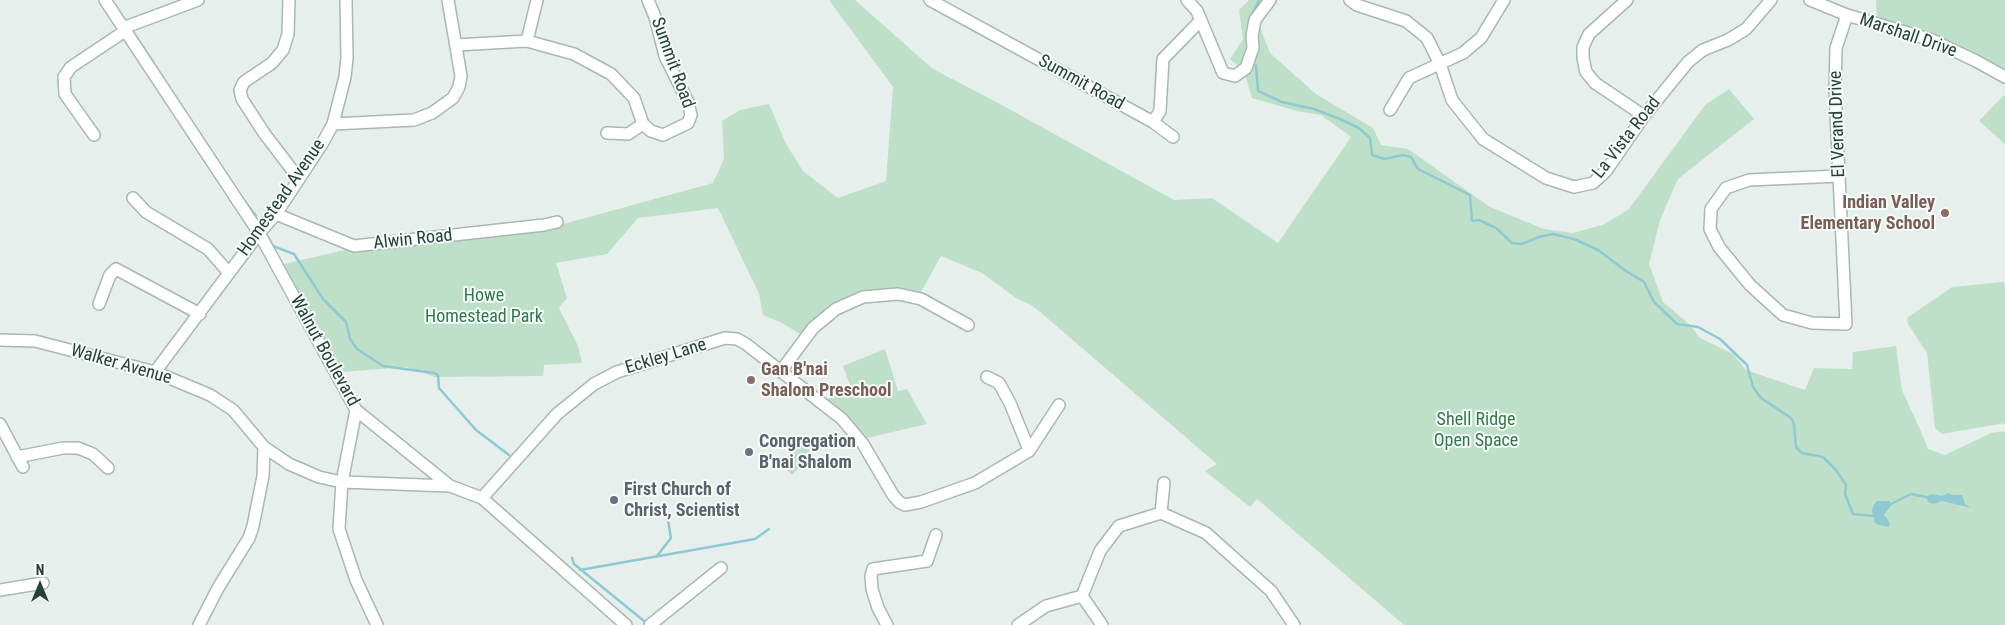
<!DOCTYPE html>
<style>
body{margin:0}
#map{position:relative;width:2005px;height:625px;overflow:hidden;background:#e6efeb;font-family:"Roboto Condensed",sans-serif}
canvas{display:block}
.north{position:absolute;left:15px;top:560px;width:50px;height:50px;-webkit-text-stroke:4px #f7fbf9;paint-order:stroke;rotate:0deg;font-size:14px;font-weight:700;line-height:20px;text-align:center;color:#24423a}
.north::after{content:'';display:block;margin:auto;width:18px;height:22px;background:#24423a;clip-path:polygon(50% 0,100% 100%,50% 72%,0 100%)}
</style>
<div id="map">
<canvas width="2005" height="625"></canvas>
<div class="north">N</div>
</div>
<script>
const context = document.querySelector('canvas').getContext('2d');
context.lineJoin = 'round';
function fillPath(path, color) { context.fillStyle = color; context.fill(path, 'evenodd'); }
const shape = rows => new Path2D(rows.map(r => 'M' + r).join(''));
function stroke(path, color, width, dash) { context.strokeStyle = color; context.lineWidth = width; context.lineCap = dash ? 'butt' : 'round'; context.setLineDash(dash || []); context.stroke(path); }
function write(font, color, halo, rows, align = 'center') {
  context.font = font + ' "Roboto Condensed",sans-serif'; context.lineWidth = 4; context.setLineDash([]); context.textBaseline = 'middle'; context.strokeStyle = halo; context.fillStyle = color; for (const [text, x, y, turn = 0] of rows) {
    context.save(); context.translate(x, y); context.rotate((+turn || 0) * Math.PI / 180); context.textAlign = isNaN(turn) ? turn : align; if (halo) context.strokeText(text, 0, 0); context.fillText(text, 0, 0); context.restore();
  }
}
const green = shape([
 [829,0,855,0,933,69,1000,104,1174,200,1212,198,1278,243,1351,137,1321,115,1297,111,1252,98,1244,71,1230,59,1243,39,1239,10,1249,0,1270,0,1258,22,1270,53,1316,94,1373,128,1381,145,1408,149,1490,207,1544,229,1573,233,1605,224,1629,209,1705,105,1729,89,1754,119,1678,179,1660,220,1649,264,1663,302,1689,324,1700,338,1733,354,1746,370,1805,390,1814,368,1852,369,1853,352,1896,346,1902,390,1923,436,1928,449,1945,455,1991,433,2005,431,2005,625,1404,625,1257,499,1250,507,1205,471,1217,464,1039,311,1031,305,1016,298,982,273,941,256,920,294,896,289,871,290,842,299,819,314,800,334,782,323,763,315,759,294,718,208,638,218,607,254,556,263,567,298,559,308,578,346,582,363,544,365,543,376,435,377,406,367,342,372,284,264,345,250,545,229,713,183,724,159,722,121,740,110,769,104,786,144,803,171,838,198,886,181,893,87],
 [1876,0,2005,0,2005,77,1877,20],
 [2005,94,2005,144,1979,121],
 [2003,282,2005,284,2005,423,1942,434,1935,428,1927,353,1908,324,1907,318,1952,287],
 [885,349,898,391,907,389,927,424,867,438,827,399,851,388,843,366],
 [802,442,813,454,792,475,781,464]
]);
const water = shape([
 [1949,493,1952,495,1962,495,1965,504,1972,508,1942,501,1933,504,1928,502,1926,497,1931,494,1942,496],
 [1877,501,1889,501,1892,504,1884,515,1890,523,1889,527,1879,525,1875,523,1872,511,1873,506]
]);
const stream = shape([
 [1252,15,1259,0],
 [131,29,153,62],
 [1256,65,1258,91,1282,102,1314,109,1340,119,1359,128,1370,138,1372,155,1384,159,1403,155,1411,157,1418,169,1470,195,1472,221,1479,220,1496,228,1512,243,1522,244,1539,237,1553,234,1574,239,1598,250,1626,271,1644,282,1654,302,1677,324,1698,327,1720,339,1747,365,1753,387,1761,398,1791,418,1794,424,1796,447,1802,453,1823,457,1836,470,1846,485,1845,494,1853,514,1873,516,1876,514],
 [243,199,256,216],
 [268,237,273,246,294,254,323,299,346,322,350,339,357,349,383,366,434,373,438,375,439,388,476,430,509,455],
 [1891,504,1911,494,1926,497],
 [657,556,671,538,667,515],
 [572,558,574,564,644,621],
 [580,570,755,539,769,529]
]);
const minor = shape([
 [105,0,259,233,356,410,450,486,482,498,626,625],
 [289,0,288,34,283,50,272,63,244,82,240,90,242,99,264,133,299,179],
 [930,0,1153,122,1173,137],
 [1187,0,1197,11,1223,73,1235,76,1246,68,1253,48,1252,36,1255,20,1270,0],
 [1350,0,1357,5,1406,21,1427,38,1440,64,1452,100,1483,139,1546,178,1574,187,1593,183,1606,171,1644,116,1688,62,1703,50,1728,40,1746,29,1771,0],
 [1627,0,1589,34,1583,47,1583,58,1586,72,1595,83,1644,116],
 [1810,0,1847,15,1932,40,1976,61,2005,77],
 [123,28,198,0],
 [527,41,537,0],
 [456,45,527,41,574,54,611,74,634,98,643,124,651,131,663,135,688,123,691,115,688,102,665,56,655,17,648,0],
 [1390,110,1409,78,1463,53,1481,38,1504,0],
 [1153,122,1160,111,1163,59,1200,21],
 [333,124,414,120,432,113,453,98,459,87,461,76,448,0],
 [607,133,628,134,643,124],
 [94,135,65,94,64,77,71,67,125,31],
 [1839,176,1749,180,1726,188,1711,209,1710,229,1719,247,1750,285,1783,315,1812,323,1846,324,1839,176,1835,91,1836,48,1847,15],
 [133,198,146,212,208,249,229,273],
 [276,214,354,246,544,225,557,222],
 [99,304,110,275,116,269,200,314],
 [0,340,35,341,155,372,210,395,233,410,264,447,289,464,319,477,342,482,450,486],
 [781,371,813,328,836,309,863,297,898,294,921,299,968,325],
 [155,372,259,233,276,214,322,144,333,124,345,77,347,58,346,0],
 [987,377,999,383,1010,403,1029,450],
 [356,410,342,482,339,529,356,580,377,625],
 [0,424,23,467],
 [17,457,63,448,78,448,93,454,108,468],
 [482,498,557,414,594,384,617,372,725,338,737,339,746,344,842,419,863,444,893,495,899,502,905,505,921,502,975,483,1029,451,1059,405],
 [1161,513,1164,483],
 [0,590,43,583],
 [1082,596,1100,551,1119,526,1161,513,1206,533,1271,591,1294,625],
 [199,625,218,588,249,538,253,526,263,476,264,447],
 [650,625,721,568],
 [887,625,878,608,872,589,871,576,873,569,927,561,936,535],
 [1018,625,1046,606,1082,596,1102,625]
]);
const markers = [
 [1945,213,5,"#8d6e63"],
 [751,380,5,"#8d6e63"],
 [749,452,5,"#6b7280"],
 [614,500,5,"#6b7280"]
];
const streetNames = [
 ["Marshall Drive",1908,36,19],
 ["Summit Road",672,63,70],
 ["Summit Road",1081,83,29],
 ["El Verand Drive",1838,124,-92],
 ["La Vista Road",1627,138,-52],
 ["Homestead Avenue",282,198,-55],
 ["Alwin Road",413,240,-6],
 ["Walnut Boulevard",324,351,61],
 ["Eckley Lane",666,357,-17],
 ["Walker Avenue",121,365,16]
];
const educationNames = [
 ["Indian Valley",1935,203],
 ["Elementary School",1935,224],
 ["Gan B'nai",761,370,"left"],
 ["Shalom Preschool",761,391,"left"]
];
const parkNames = [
 ["Howe",484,296],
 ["Homestead Park",484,317],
 ["Shell Ridge",1476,420],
 ["Open Space",1476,441]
];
const worshipNames = [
 ["Congregation",759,442],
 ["B'nai Shalom",759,463],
 ["First Church of",624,490],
 ["Christ, Scientist",624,511]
];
fillPath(green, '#bfe0c8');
fillPath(water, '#8ec9d4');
stroke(stream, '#8ec9d4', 2.5);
stroke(minor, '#a8b8b2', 14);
stroke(minor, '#fff', 11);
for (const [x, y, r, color] of markers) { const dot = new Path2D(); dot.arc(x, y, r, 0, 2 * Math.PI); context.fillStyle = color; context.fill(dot); stroke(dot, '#f7fbf9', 2); }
write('18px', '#24423a', '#f7fbf9', streetNames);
write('bold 18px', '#785e54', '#f7fbf9', educationNames, 'right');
write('18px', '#2d7a4b', '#f7fbf9', parkNames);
write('bold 18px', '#5b616d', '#f7fbf9', worshipNames, 'left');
</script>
